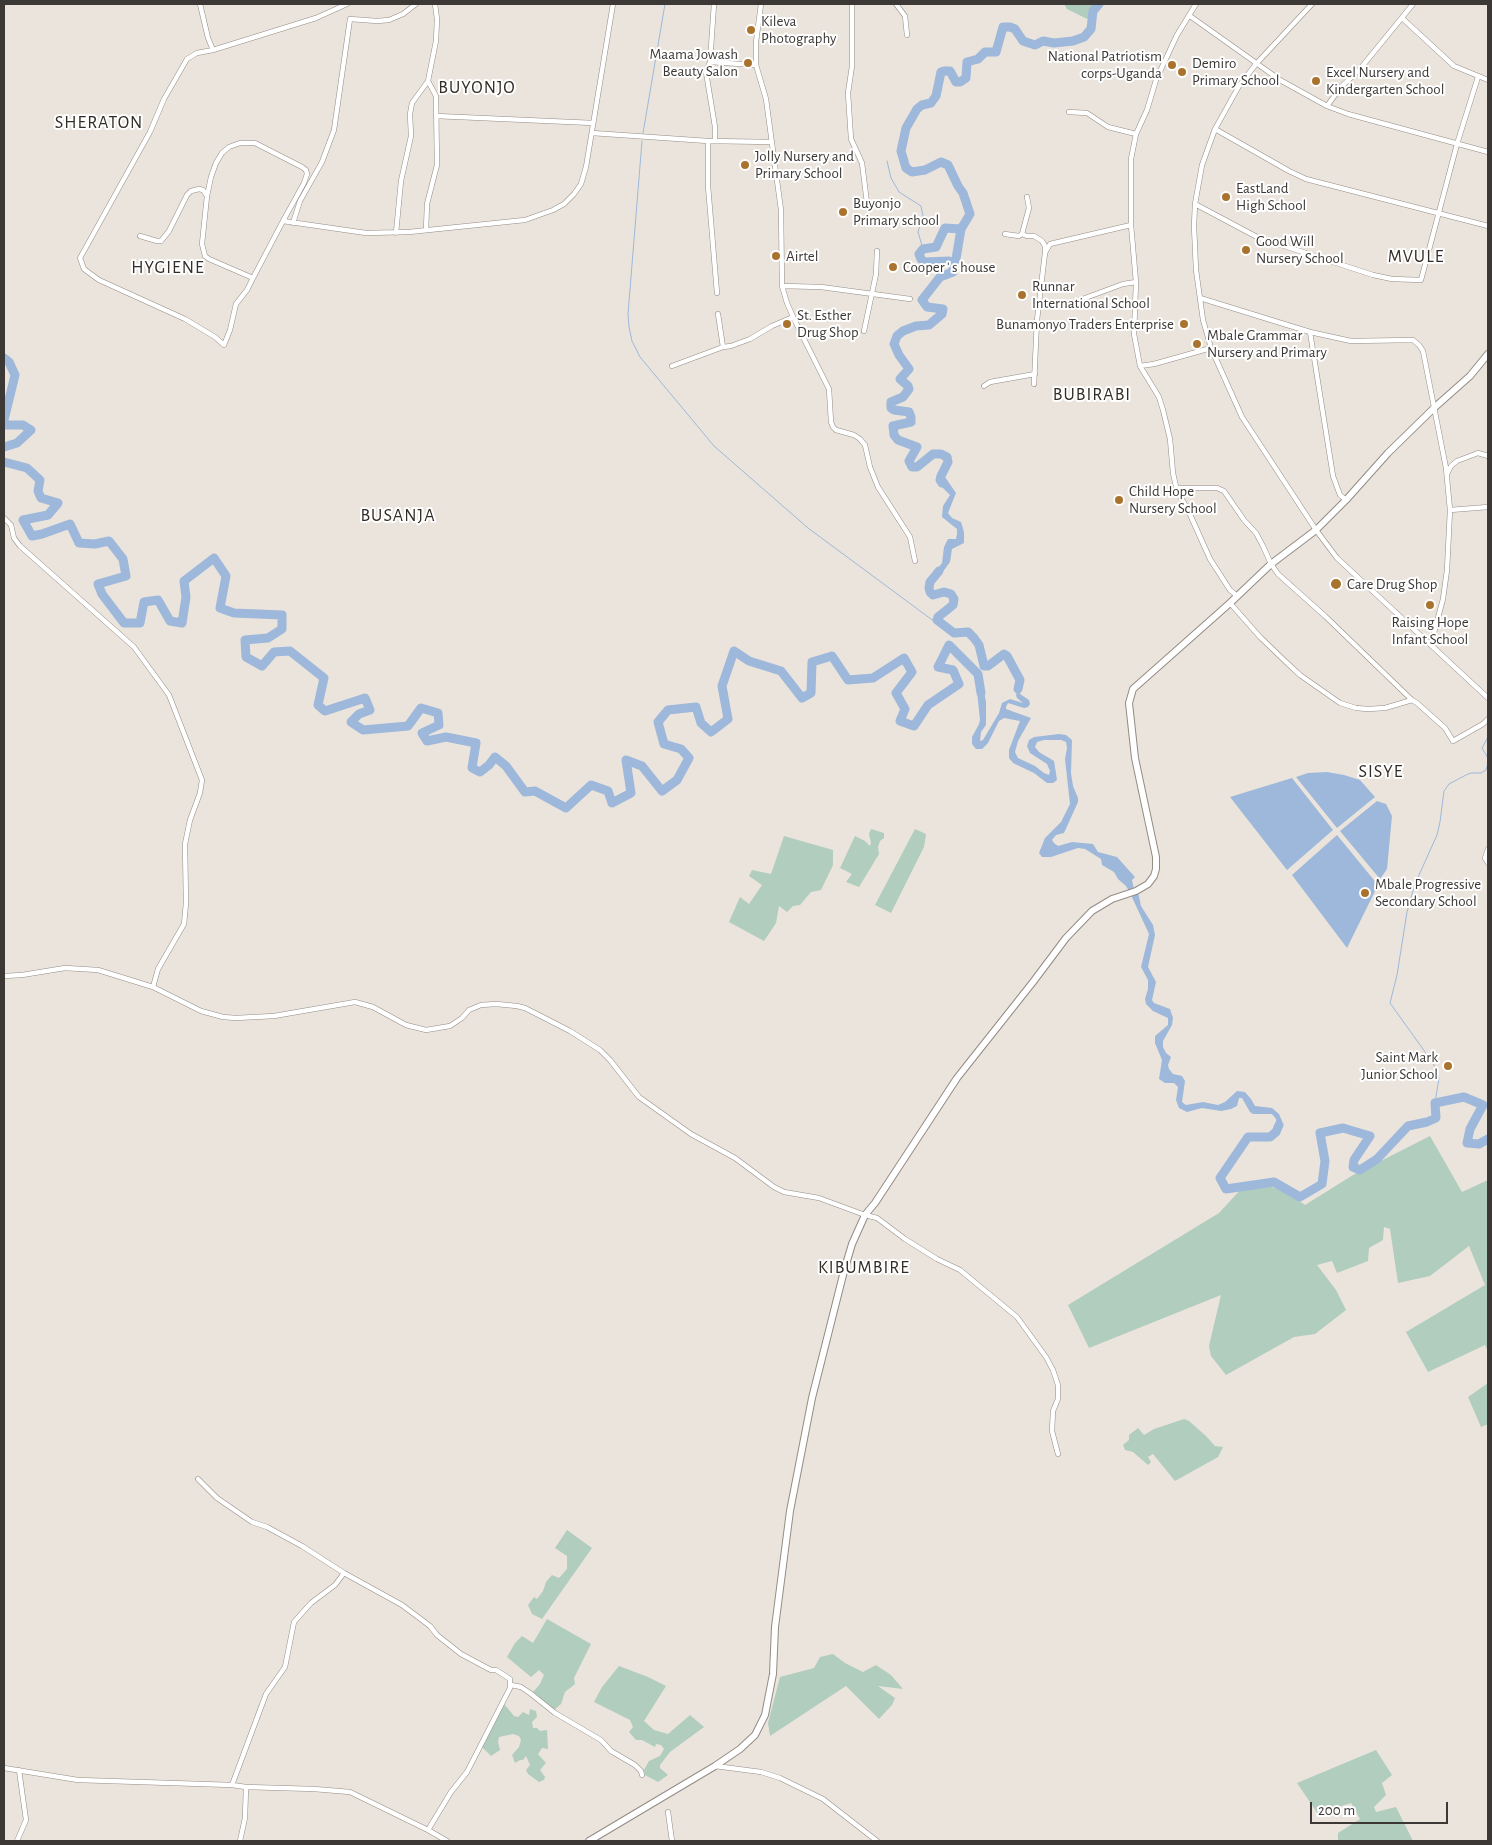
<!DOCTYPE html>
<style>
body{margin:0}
#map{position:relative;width:1492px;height:1845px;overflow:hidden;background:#ebe4dc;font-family:"Alegreya Sans",sans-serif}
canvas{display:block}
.frame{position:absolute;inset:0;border:5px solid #3b3835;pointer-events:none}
.scale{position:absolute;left:1310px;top:1802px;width:138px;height:22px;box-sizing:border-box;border:2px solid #3b3835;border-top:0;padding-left:6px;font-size:15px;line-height:18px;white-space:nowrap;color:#3b3835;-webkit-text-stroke:4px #fff;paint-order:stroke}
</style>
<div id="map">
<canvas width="1492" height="1845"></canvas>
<div class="frame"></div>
<div class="scale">200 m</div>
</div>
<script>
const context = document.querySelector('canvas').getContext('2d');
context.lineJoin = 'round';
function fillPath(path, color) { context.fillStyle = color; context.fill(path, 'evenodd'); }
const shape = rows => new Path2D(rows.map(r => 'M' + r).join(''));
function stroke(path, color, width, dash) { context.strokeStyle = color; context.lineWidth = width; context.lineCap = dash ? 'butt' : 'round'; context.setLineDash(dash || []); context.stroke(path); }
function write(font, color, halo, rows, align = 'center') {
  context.font = font + ' "Alegreya Sans",sans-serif'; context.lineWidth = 4; context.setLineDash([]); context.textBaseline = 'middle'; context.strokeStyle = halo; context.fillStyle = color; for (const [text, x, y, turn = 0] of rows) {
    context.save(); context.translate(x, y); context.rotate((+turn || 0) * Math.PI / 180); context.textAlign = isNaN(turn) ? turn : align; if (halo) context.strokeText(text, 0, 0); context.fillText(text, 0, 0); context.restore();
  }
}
const green = shape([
 [1064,4,1101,4,1087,19,1067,9],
 [871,829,884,833,884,838,880,841,878,847,879,854,859,887,846,882,852,874,840,868,855,836,865,841,870,846,871,843,869,834],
 [915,829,926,834,924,847,891,913,875,905],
 [784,836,833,850,833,865,821,890,811,892,800,905,793,906,787,912,779,906,776,923,764,941,729,922,740,897,749,904,762,885,749,876,752,870,771,874],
 [1430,1136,1462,1192,1488,1180,1488,1351,1485,1345,1428,1372,1406,1332,1485,1285,1469,1246,1430,1276,1398,1283,1390,1229,1384,1227,1383,1240,1369,1248,1368,1261,1337,1273,1332,1261,1317,1265,1336,1290,1346,1310,1315,1334,1294,1337,1226,1375,1211,1356,1209,1346,1221,1295,1089,1348,1068,1305,1219,1213,1242,1188,1272,1187,1285,1191,1305,1205,1353,1175],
 [1488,1383,1488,1424,1481,1427,1468,1397],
 [1184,1419,1189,1421,1206,1436,1215,1446,1223,1447,1218,1457,1175,1481,1153,1454,1148,1457,1151,1462,1148,1465,1133,1452,1125,1450,1123,1445,1129,1440,1129,1435,1138,1428,1144,1435,1154,1429],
 [567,1530,592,1548,542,1619,532,1614,528,1605,534,1597,537,1599,543,1591,546,1582,552,1575,559,1578,567,1569,567,1556,555,1548],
 [547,1619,591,1644,574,1678,575,1684,565,1692,561,1704,554,1710,533,1692,540,1684,544,1675,539,1670,531,1677,507,1657,515,1643,522,1636,533,1643],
 [833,1654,845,1663,863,1672,876,1665,891,1675,903,1689,878,1686,895,1698,892,1705,879,1719,846,1686,770,1736,768,1723,780,1677,814,1668,820,1657],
 [619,1666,648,1677,666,1686,644,1721,654,1730,668,1734,690,1715,704,1727,670,1752,660,1765,660,1768,668,1775,658,1782,645,1775,644,1770,649,1761,660,1756,664,1749,661,1745,656,1744,655,1747,642,1740,636,1740,629,1732,633,1727,630,1720,594,1702,602,1687],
 [505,1705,514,1716,518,1717,523,1712,529,1715,530,1709,536,1711,537,1717,532,1722,533,1728,537,1728,540,1731,547,1730,548,1749,542,1748,538,1754,546,1763,540,1770,545,1777,544,1780,539,1782,528,1774,526,1770,530,1765,526,1756,523,1760,520,1760,515,1763,512,1755,519,1747,521,1740,519,1736,513,1734,499,1737,498,1742,500,1750,491,1756,480,1745,498,1711],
 [1376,1750,1392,1775,1382,1783,1386,1795,1374,1807,1376,1812,1396,1807,1413,1841,1338,1841,1338,1833,1360,1819,1351,1803,1318,1814,1297,1783]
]);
const water = shape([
 [941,473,946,473,945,477,956,493,948,513,952,518,961,522,964,532,964,543,952,549,950,562,939,577,933,579,931,577,942,563,944,547,948,539,956,539,957,534,957,529,942,517,943,506,950,495,941,486,937,476],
 [1020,680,1022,688,1020,694,1029,700,1030,704,1028,707,1024,708,1008,703,1006,707,1006,709,1031,718,1018,741,1015,752,1018,758,1035,766,1044,773,1049,775,1050,771,1047,764,1030,753,1027,746,1029,740,1034,737,1059,734,1066,735,1072,740,1071,773,1073,786,1078,798,1078,802,1064,833,1056,835,1052,840,1054,843,1058,846,1072,842,1093,844,1098,852,1117,857,1135,877,1132,880,1134,889,1129,891,1126,886,1118,879,1114,872,1102,865,1101,859,1085,849,1078,848,1051,857,1042,857,1039,853,1045,838,1061,822,1070,804,1065,759,1067,748,1066,742,1061,740,1044,740,1037,742,1035,747,1039,752,1054,761,1057,780,1053,783,1047,783,1034,773,1013,763,1009,758,1009,750,1020,721,1004,718,999,721,988,743,982,749,976,749,972,744,972,737,979,724,980,720,976,682,982,681,986,702,986,725,981,732,980,741,983,740,999,713,1002,703,1010,699,1023,703,1017,698,1016,695],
 [1327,772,1344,775,1360,780,1375,797,1337,828,1296,777,1308,773],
 [1292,778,1333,830,1287,870,1230,797],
 [1377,801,1386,804,1392,816,1387,869,1380,879,1340,831],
 [1337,835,1378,885,1347,948,1292,875],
 [1138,892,1141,906,1153,925,1155,935,1148,967,1156,982,1152,1000,1154,1003,1170,1009,1173,1018,1172,1025,1163,1041,1163,1047,1166,1053,1171,1057,1168,1065,1169,1069,1173,1074,1182,1076,1185,1081,1182,1102,1186,1105,1203,1102,1218,1105,1225,1102,1237,1091,1245,1092,1251,1099,1255,1106,1272,1108,1279,1114,1282,1121,1279,1129,1273,1135,1271,1133,1276,1126,1276,1119,1272,1114,1253,1114,1250,1112,1242,1098,1239,1098,1237,1106,1231,1109,1221,1111,1202,1108,1187,1112,1179,1108,1176,1100,1178,1087,1174,1083,1165,1083,1159,1079,1162,1060,1155,1043,1155,1036,1168,1025,1168,1018,1153,1011,1146,1004,1145,999,1148,989,1148,980,1141,967,1149,934,1131,895]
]);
const stream = shape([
 [643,133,665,4],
 [642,141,628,314,629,327,632,341,640,357,714,446,808,528,935,622,937,620],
 [887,161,891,178,899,192,921,206,923,216,918,232,923,249],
 [1488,737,1482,748,1488,758],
 [1435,1103,1439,1078,1433,1063,1390,1003,1397,975,1407,912,1415,884,1437,835,1440,822,1444,791,1449,784,1466,775,1471,773,1481,773,1486,770,1488,763]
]);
const river = shape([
 [953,264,956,259,961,229],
 [4,358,9,362,15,375,4,420],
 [4,425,23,425,31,430,17,443,4,447],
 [4,462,27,468,40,480,38,491,41,498,58,503,48,515,23,520,32,536,42,534,70,524,79,543,95,544,109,541,123,559,126,576,98,584,102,594,124,623,140,623,144,602,158,600,170,621,182,623,186,597,184,581,214,558,226,576,220,608,234,613,282,615,282,629,268,638,245,640,246,657,262,666,274,652,290,651,324,678,318,705,325,711,365,698,370,710,359,714,351,722,363,730,408,726,421,708,438,713,439,725,422,733,427,741,446,737,476,743,472,768,480,772,489,765,495,757,506,766,525,792,535,791,566,808,591,785,608,791,612,803,631,793,626,760,642,766,662,791,677,780,689,758,681,749,664,744,658,722,668,710,696,707,701,723,711,732,728,719,722,686,734,651,749,661,781,671,802,698,811,693,812,662,832,656,848,680,873,678,904,658,912,672,896,693,905,709,900,721,914,726,928,705,959,684,953,670,938,667,949,645,978,674,981,693],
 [942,483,940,480,941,476,948,462,947,457,941,454,933,454,917,467,912,467,909,461,917,447,898,440,894,435,893,426,911,422,911,417,909,412,894,410,891,408,891,402,903,397,909,389,908,386,900,379,909,369,899,355,894,344,897,336,903,331,916,326,929,325,942,314,943,309,927,307,922,300,940,277,953,272,953,264,949,261,924,262,921,259,919,254,923,249,936,247,945,228,961,229,970,214,963,193,958,186,948,165,941,162,925,170,912,172,906,168,901,151,906,128,917,109,922,105,931,103,936,96,941,72,944,71,950,71,956,82,960,82,966,78,967,62,978,59,985,52,996,52,1003,27,1010,27,1015,29,1023,41,1035,45,1043,41,1054,43,1073,41,1084,37,1091,29,1093,11,1099,4],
 [939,571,930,582,929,588,930,592,933,595,944,592,951,594,954,599,953,605,938,617,937,620,954,633,968,632,974,638,979,645,984,666,988,666,1004,654,1007,656,1020,680,1018,689],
 [1279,1125,1276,1132,1270,1137,1248,1137,1220,1178,1226,1189,1274,1182,1300,1197,1322,1184,1325,1161,1320,1133,1343,1128,1370,1136,1354,1160,1353,1167,1360,1170,1377,1159,1408,1126,1427,1122,1436,1118,1435,1103,1464,1097,1483,1105,1470,1129,1467,1143,1479,1144,1488,1139]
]);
const street = shape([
 [200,4,208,38,213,50,316,18,347,4],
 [714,4,710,62,706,72,715,127,715,140],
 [761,4,756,42,756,65,766,99,781,210,782,286,787,303,794,319,829,389,831,422,833,427,836,430,854,435,860,439,865,445,870,467,878,487,910,537,915,561],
 [852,4,852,66,848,93,851,139,862,163,867,203,885,203,891,206],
 [896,4,905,16,907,35],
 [1196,4,1177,35,1156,80,1147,110,1136,134,1131,159,1131,225,1136,282,1134,334,1140,366,1154,364,1211,348],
 [1312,4,1256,64,1239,86,1215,129,1202,165,1195,204,1194,226,1196,270,1203,320,1211,348,1242,417,1316,530,1337,558,1488,698],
 [1190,16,1280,80,1327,106,1348,114,1488,152],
 [1402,18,1454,66,1488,80],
 [213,50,197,53,187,59,164,99,150,132,80,258,84,269,99,280,185,319,215,337,224,345,230,330,236,304,247,290,253,278,283,221,304,183,307,174,306,170,302,167,255,143,240,143,229,147,222,153,216,163,211,177,207,196,202,244,205,256,209,259,253,278],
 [710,62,756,65],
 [1327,106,1341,87,1360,69,1413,4],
 [1069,112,1087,113,1108,127,1136,134],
 [436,116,593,123],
 [1215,129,1289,171,1306,179,1488,226],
 [592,133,708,141,772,142],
 [708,141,708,186,717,293],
 [1195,204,1257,237,1373,275,1392,279,1421,280,1457,144,1478,77],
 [283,221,366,233,409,232,525,220,553,210,564,204,574,194,581,184,586,167,613,4],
 [293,223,300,201,322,162,334,130,350,19,377,21,389,20,403,14,416,4],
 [426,230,427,204,437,165,436,96,428,81,436,41,437,19,435,4],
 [396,233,401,181,411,136,410,114,412,103,428,81],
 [1005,234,1019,236,1022,234,1027,236,1034,236,1042,241,1045,246,1045,252],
 [1022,234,1029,208,1027,197],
 [140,236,157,241,161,241,169,231,187,195,191,191,199,189,203,190,207,196],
 [782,286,821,287,910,299],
 [1200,298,1310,332,1351,341,1413,340,1419,345,1423,351,1446,468,1450,510,1488,507],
 [1069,304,1123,284,1136,282],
 [864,331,876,274,877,251],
 [1310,332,1333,476,1340,495,1346,500],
 [723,347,731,346,750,339,772,326,793,317],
 [672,366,723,347,718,314],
 [1140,366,1159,397,1163,410,1170,439,1173,473,1177,491,1188,510,1210,559,1230,590,1237,596],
 [1034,384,1037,320,1045,253,1050,244,1131,225],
 [984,386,990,382,1035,374],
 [1447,474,1451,466,1457,461,1478,453,1488,456],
 [1176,488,1217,488,1224,491,1244,520,1256,533,1263,546,1271,564,1278,574,1325,616,1412,700],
 [4,518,11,525,14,538,20,546,134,647,169,695,202,780,200,793,190,820,185,844,186,903,184,924,158,969,153,987],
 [1230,603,1260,637,1286,662,1300,675,1340,703,1356,708,1368,709,1385,708,1412,700,1417,703,1445,728,1453,741,1483,724,1488,719],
 [1431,644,1443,599,1447,570,1450,510],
 [1488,849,1485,858,1488,863],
 [4,976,22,975,65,968,98,970,153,987,201,1011,223,1017,236,1018,274,1016,355,1002,373,1007,406,1025,426,1030,450,1026,462,1018,469,1010,481,1005,496,1004,517,1006,525,1008,570,1031,600,1050,610,1060,639,1097,691,1134,735,1158,774,1187,784,1192,819,1198,865,1215,877,1218,905,1239,937,1259,960,1270,1017,1317,1046,1357,1053,1370,1058,1385,1058,1399,1053,1411,1052,1431,1058,1454],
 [198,1479,217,1498,252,1522,267,1527,302,1546,344,1573],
 [511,1685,521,1687,530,1693,555,1713,601,1740,611,1751,635,1765,641,1771,642,1775],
 [715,1766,761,1772,780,1778,823,1799,877,1841],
 [4,1768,78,1780,232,1785,246,1787,314,1789,350,1792,428,1830,447,1841],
 [232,1785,266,1694,285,1667,294,1622,311,1603,335,1585,344,1573,402,1605,430,1626,437,1635,461,1654,491,1670,496,1670,510,1679,510,1688,467,1772,451,1792,428,1830],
 [668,1812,672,1841],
 [17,1841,26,1820,19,1770],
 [240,1841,245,1818,246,1787]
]);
const secondary = shape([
 [589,1841,715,1766,740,1749,755,1735,765,1715,773,1674,775,1627,790,1511,812,1398,844,1271,852,1244,865,1215,875,1203,957,1078,1033,982,1066,938,1092,911,1112,899,1136,891,1148,884,1154,876,1156,869,1156,857,1135,758,1129,703,1133,689,1230,603,1271,564,1316,530,1346,500,1388,453,1435,407,1470,376,1488,354]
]);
const markers = [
 [751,30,5,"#a9732e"],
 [748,63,5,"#a9732e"],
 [1172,65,5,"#a9732e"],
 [1182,72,5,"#a9732e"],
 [1316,81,5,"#a9732e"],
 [745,165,5,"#a9732e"],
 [1226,197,5,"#a9732e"],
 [843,212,5,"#a9732e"],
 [1246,250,5,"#a9732e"],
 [776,256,5,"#a9732e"],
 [893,267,5,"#a9732e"],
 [1022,295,5,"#a9732e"],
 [787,324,5,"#a9732e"],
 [1184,324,5,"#a9732e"],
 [1197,344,5,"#a9732e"],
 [1119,500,5,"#a9732e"],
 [1336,584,6,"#a9732e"],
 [1430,605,5,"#a9732e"],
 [1365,893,5,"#a9732e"],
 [1448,1066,5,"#a9732e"]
];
const poiNames = [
 ["Kileva",761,21],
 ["Photography",761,38],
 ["Maama Jowash",738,54,"right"],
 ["Beauty Salon",738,71,"right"],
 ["National Patriotism",1162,56,"right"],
 ["corps-Uganda",1162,73,"right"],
 ["Demiro",1192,63],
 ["Primary School",1192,80],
 ["Excel Nursery and",1326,72],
 ["Kindergarten School",1326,89],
 ["Jolly Nursery and",755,156],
 ["Primary School",755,173],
 ["EastLand",1236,188],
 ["High School",1236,205],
 ["Buyonjo",853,203],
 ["Primary school",853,220],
 ["Good Will",1256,241],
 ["Nursery School",1256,258],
 ["Airtel",786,256],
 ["Cooper ' s house",903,267],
 ["Runnar",1032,286],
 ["International School",1032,303],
 ["St. Esther",797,315],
 ["Drug Shop",797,332],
 ["Bunamonyo Traders Enterprise",1174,324,"right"],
 ["Mbale Grammar",1207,335],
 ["Nursery and Primary",1207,352],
 ["Child Hope",1129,491],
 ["Nursery School",1129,508],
 ["Care Drug Shop",1347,584],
 ["Raising Hope",1430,622,"center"],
 ["Infant School",1430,639,"center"],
 ["Mbale Progressive",1375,884],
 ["Secondary School",1375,901],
 ["Saint Mark",1438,1057,"right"],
 ["Junior School",1438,1074,"right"]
];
const quarterNames = [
 ["BUYONJO",477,88],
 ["SHERATON",99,123],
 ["MVULE",1416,257],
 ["HYGIENE",168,268],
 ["BUBIRABI",1092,395],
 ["BUSANJA",398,516],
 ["SISYE",1381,772],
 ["KIBUMBIRE",864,1268]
];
fillPath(green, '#b0cdbd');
fillPath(water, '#9db8da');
stroke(stream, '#9db8da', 1);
stroke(river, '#9db8da', 9);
stroke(street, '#938c85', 5.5);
stroke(secondary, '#938c85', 8);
stroke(street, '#fff', 4.5);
stroke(secondary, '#fff', 6);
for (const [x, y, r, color] of markers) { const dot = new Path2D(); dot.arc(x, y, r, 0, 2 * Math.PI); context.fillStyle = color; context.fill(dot); stroke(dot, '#fff', 2); }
write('15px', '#3b3835', '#fff', poiNames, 'left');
context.letterSpacing = '1px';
write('18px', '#322d27', '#fff', quarterNames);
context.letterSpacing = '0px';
</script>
